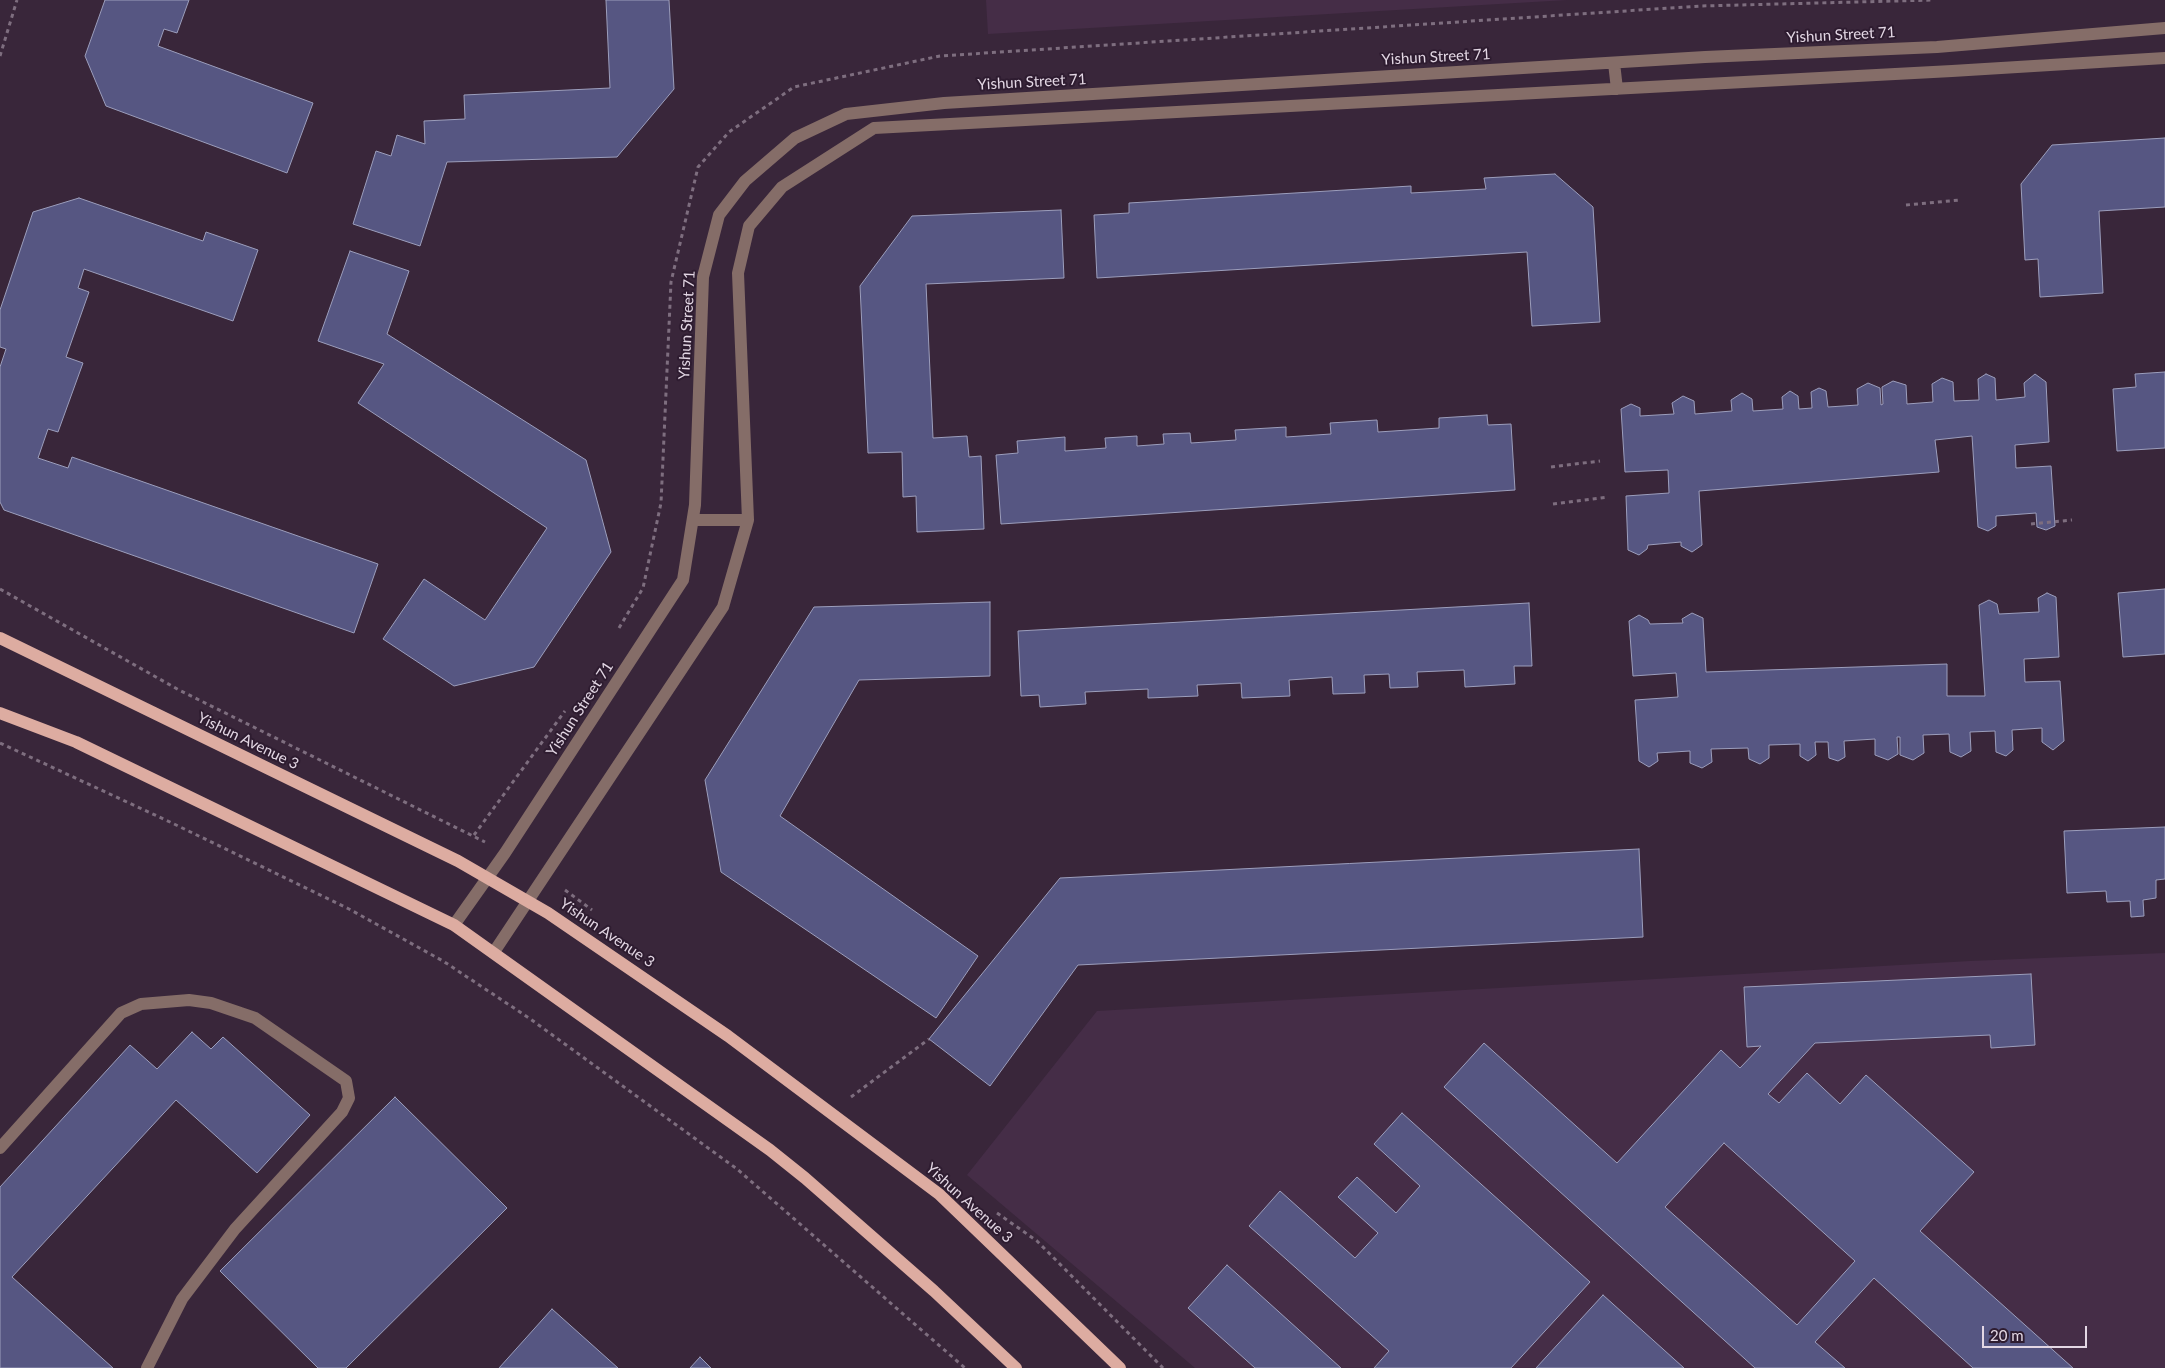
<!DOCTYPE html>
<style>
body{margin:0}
#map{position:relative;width:2165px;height:1368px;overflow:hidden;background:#39263a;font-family:Lato,sans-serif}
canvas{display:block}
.scale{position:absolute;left:1982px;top:1326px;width:105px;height:22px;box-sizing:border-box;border:2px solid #e3d7e4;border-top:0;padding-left:6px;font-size:15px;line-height:18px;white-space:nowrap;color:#e3d7e4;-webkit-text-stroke:4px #2e1c30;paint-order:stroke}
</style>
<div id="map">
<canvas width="2165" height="1368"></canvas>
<div class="scale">20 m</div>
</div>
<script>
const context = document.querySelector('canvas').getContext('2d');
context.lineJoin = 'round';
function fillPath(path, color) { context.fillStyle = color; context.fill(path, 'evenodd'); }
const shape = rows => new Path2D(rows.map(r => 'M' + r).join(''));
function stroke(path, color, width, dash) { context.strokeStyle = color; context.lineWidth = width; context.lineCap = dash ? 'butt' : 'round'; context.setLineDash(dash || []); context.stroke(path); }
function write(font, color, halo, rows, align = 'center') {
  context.font = font + ' Lato,sans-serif'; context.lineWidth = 4; context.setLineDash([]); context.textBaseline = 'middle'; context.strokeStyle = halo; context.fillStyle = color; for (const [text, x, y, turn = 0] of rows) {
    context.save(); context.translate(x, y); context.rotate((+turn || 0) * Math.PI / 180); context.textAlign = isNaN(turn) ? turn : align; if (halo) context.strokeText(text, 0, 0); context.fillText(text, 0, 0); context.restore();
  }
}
const built = shape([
 [986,0,1567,0,988,34],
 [2165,953,2165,1368,1195,1368,967,1175,1097,1011,1970,961]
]);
const building = shape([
 [105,0,189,0,177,33,164,29,158,46,313,103,287,173,106,106,85,56,105,0],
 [606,0,669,0,674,89,617,157,447,162,420,246,353,224,376,151,391,156,397,135,425,144,424,121,465,119,464,95,610,88,606,0],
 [2165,138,2165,207,2099,211,2103,293,2040,297,2038,259,2025,260,2021,184,2052,145,2165,138],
 [1555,174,1593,207,1600,322,1532,326,1527,252,1097,278,1094,215,1129,213,1129,203,1411,186,1411,193,1486,189,1484,178,1555,174],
 [79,198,203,241,206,232,258,250,233,321,84,269,78,288,89,292,66,357,83,363,58,432,48,429,38,458,68,468,72,457,378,564,354,633,4,510,0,502,0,367,6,349,0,347,0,310,33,212,79,198],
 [1061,210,1064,278,926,284,933,438,967,436,969,457,981,456,984,529,917,532,916,496,903,497,902,452,868,453,860,286,912,216,1061,210],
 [350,251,409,271,387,334,586,460,611,552,534,667,454,686,383,639,424,579,485,620,547,528,358,403,384,364,318,341,350,251],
 [2165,372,2165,448,2117,451,2113,389,2136,387,2135,374,2165,372],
 [1986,374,1995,378,1996,400,2025,397,2024,383,2035,374,2046,382,2049,442,2015,445,2016,468,2051,466,2055,526,2046,530,2037,527,2036,513,1996,516,1996,526,1988,531,1978,527,1972,436,1935,440,1939,472,1699,491,1702,545,1692,552,1681,546,1681,542,1648,545,1647,549,1639,555,1628,550,1626,496,1669,493,1668,470,1625,472,1621,409,1631,404,1640,408,1640,416,1674,414,1672,403,1683,396,1694,401,1695,414,1732,411,1731,400,1742,393,1752,399,1753,411,1783,409,1782,397,1790,391,1798,396,1799,409,1812,408,1811,392,1819,388,1826,391,1828,407,1858,405,1857,389,1868,383,1880,388,1881,405,1883,404,1882,387,1893,381,1906,385,1907,404,1933,402,1932,384,1942,378,1953,382,1954,401,1979,400,1978,379,1986,374],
 [1487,415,1488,425,1511,424,1515,490,1001,524,996,455,1018,453,1017,441,1065,437,1065,451,1106,448,1105,438,1137,436,1137,446,1164,444,1163,434,1190,433,1191,443,1236,440,1235,430,1286,427,1286,437,1331,434,1330,423,1377,420,1378,432,1439,428,1439,418,1487,415],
 [2165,589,2165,654,2123,657,2118,593,2165,589],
 [2047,593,2056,597,2059,657,2024,659,2025,682,2060,681,2064,741,2053,750,2042,742,2042,728,2012,730,2013,750,2006,756,1996,752,1995,731,1970,732,1971,751,1961,757,1950,752,1949,734,1923,735,1924,753,1913,760,1900,755,1900,737,1897,737,1898,754,1888,760,1875,755,1875,739,1844,741,1845,757,1838,761,1829,758,1828,742,1815,742,1816,755,1808,761,1800,756,1800,744,1769,745,1769,758,1760,764,1749,759,1748,748,1711,749,1712,762,1702,768,1690,763,1690,751,1657,753,1658,761,1649,767,1639,761,1635,700,1678,697,1676,673,1633,676,1629,621,1639,615,1648,620,1650,624,1683,623,1682,619,1692,613,1703,618,1706,672,1947,664,1947,696,1985,696,1979,605,1989,600,1997,604,1999,614,2039,612,2038,598,2047,593],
 [990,602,990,676,859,680,780,816,978,956,936,1018,721,872,705,780,814,607,990,602],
 [1529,603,1532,666,1514,666,1515,684,1465,687,1464,670,1417,672,1418,687,1390,688,1389,674,1364,675,1365,693,1333,694,1332,677,1289,680,1290,696,1242,698,1241,683,1197,685,1198,696,1148,698,1148,689,1085,692,1086,704,1040,707,1039,695,1021,696,1018,631,1529,603],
 [2165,827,2165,879,2156,880,2156,898,2143,900,2144,916,2131,917,2130,901,2107,902,2106,891,2067,893,2064,831,2165,827],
 [1639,849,1643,937,1078,965,990,1086,929,1039,1060,878,1639,849],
 [2031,974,2035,1045,1991,1048,1990,1035,1815,1043,1768,1094,1779,1103,1807,1073,1840,1104,1866,1075,1974,1172,1920,1231,2073,1368,1973,1368,1874,1278,1815,1342,1845,1368,1755,1368,1444,1087,1484,1043,1617,1163,1721,1050,1740,1068,1761,1046,1747,1047,1744,987,2031,974],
 [1724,1143,1855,1261,1797,1325,1665,1207,1724,1143],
 [192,1032,211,1049,223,1037,310,1115,257,1173,176,1100,12,1277,113,1368,0,1368,0,1187,130,1045,157,1069,192,1032],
 [395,1097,507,1208,346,1368,318,1368,220,1271,395,1097],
 [1402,1113,1590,1282,1511,1368,1374,1368,1389,1351,1249,1226,1280,1191,1355,1258,1378,1233,1338,1197,1357,1177,1396,1213,1420,1186,1374,1144,1402,1113],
 [1227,1265,1341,1368,1255,1368,1188,1308,1227,1265],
 [1603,1295,1684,1368,1536,1368,1603,1295],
 [552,1309,618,1368,499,1368,552,1309],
 [700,1357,711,1368,690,1368,700,1357]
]);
const path = shape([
 [0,56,17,0],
 [1906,205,1960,200],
 [1551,467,1600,461],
 [1553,504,1608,497],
 [2031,524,2072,520],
 [0,589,179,690,485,842],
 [619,628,643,588,661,503,671,282,698,167,729,132,794,87,940,56,1701,6,1934,0],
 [0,743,170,822,349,909,443,961,529,1018,737,1169,965,1368],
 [474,835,565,711],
 [565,890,592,910],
 [851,1097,929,1039],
 [997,1213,1037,1241,1163,1368]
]);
const minor = shape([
 [1614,63,1617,89],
 [693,520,748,520],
 [454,925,505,853,683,580,695,505,703,277,719,215,745,181,795,138,846,114,944,103,1705,57,1937,47,2165,28],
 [494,952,723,607,748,520,738,273,749,226,782,187,874,128,1952,71,2165,58],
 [0,1148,121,1013,141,1004,189,1000,211,1003,255,1018,346,1081,349,1098,342,1112,235,1229,182,1299,147,1368]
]);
const major = shape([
 [0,638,458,861,548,913,728,1036,939,1194,1120,1368],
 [0,713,76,742,454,925,770,1150,805,1178,934,1291,1016,1368]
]);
const streetNames = [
 ["Yishun Street 71",1841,35,-3],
 ["Yishun Street 71",1436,57,-3],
 ["Yishun Street 71",1032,82,-3],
 ["Yishun Street 71",687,325,-87],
 ["Yishun Street 71",580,709,-57],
 ["Yishun Avenue 3",248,741,26],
 ["Yishun Avenue 3",607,933,34],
 ["Yishun Avenue 3",969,1203,42]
];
fillPath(built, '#452d47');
fillPath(building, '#565682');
stroke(building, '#9c9ebc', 1);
stroke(path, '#7e6e7f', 3, [4, 4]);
stroke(minor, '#856d68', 12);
stroke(major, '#ddaca1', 12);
write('15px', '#e3d7e4', '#2e1c30', streetNames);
</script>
